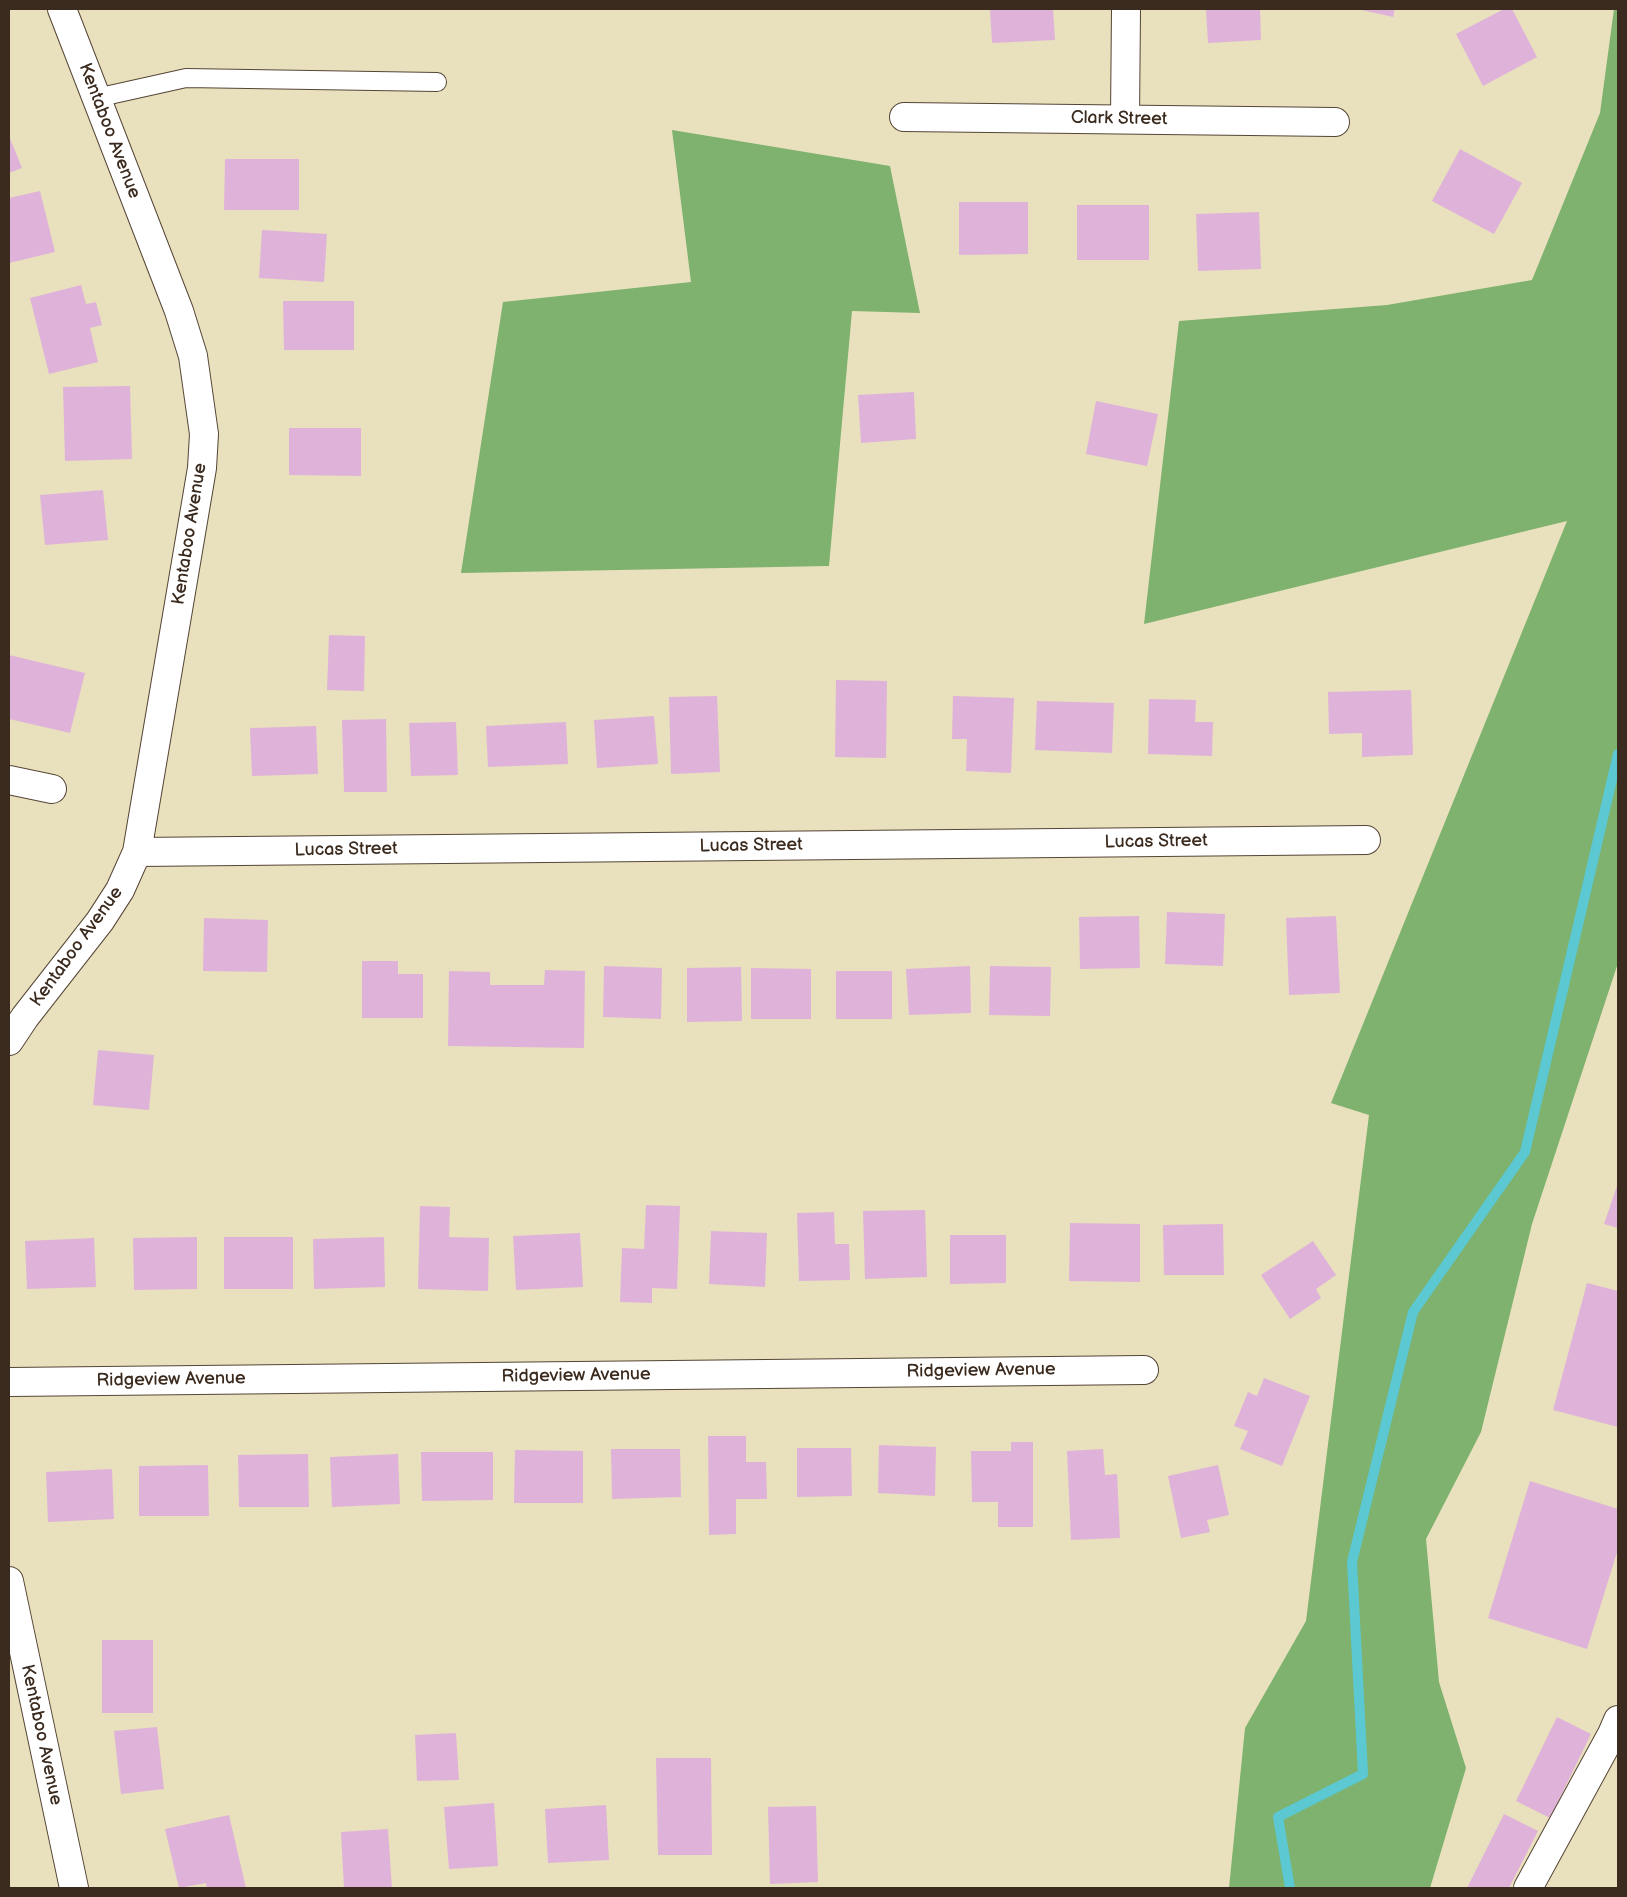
<!DOCTYPE html>
<style>
body{margin:0}
#map{position:relative;width:1627px;height:1897px;overflow:hidden;background:#e9e0bd;font-family:"Balsamiq Sans",sans-serif}
canvas{display:block}
.frame{position:absolute;inset:0;border:10px solid #3b2a1e;pointer-events:none}
</style>
<div id="map">
<canvas width="1627" height="1897"></canvas>
<div class="frame"></div>
</div>
<script>
const context = document.querySelector('canvas').getContext('2d');
context.lineJoin = 'round';
function fillPath(path, color) { context.fillStyle = color; context.fill(path, 'evenodd'); }
const shape = rows => new Path2D(rows.map(r => 'M' + r).join(''));
function stroke(path, color, width, dash) { context.strokeStyle = color; context.lineWidth = width; context.lineCap = dash ? 'butt' : 'round'; context.setLineDash(dash || []); context.stroke(path); }
function write(font, color, halo, rows, align = 'center') {
  context.font = font + ' "Balsamiq Sans",sans-serif'; context.lineWidth = 5; context.setLineDash([]); context.textBaseline = 'middle'; context.strokeStyle = halo; context.fillStyle = color; for (const [text, x, y, turn = 0] of rows) {
    context.save(); context.translate(x, y); context.rotate((+turn || 0) * Math.PI / 180); context.textAlign = isNaN(turn) ? turn : align; if (halo) context.strokeText(text, 0, 0); context.fillText(text, 0, 0); context.restore();
  }
}
const forest = shape([
 [1614,9,1618,9,1618,963,1532,1224,1481,1432,1426,1539,1439,1682,1466,1768,1430,1888,1229,1888,1245,1728,1306,1621,1369,1115,1331,1103,1567,521,1144,624,1179,321,1387,305,1532,280,1600,113],
 [672,130,890,166,920,313,852,311,829,566,461,573,503,302,691,282]
]);
const stream = shape([
 [1290,1888,1278,1817,1363,1774,1352,1562,1413,1312,1525,1152,1618,754]
]);
const building = shape([
 [990,9,1053,9,1055,40,992,43],
 [1206,9,1260,9,1261,40,1208,43],
 [1357,9,1395,9,1393,17],
 [1504,9,1512,9,1537,57,1483,86,1456,34],
 [9,136,22,168,9,173],
 [1460,149,1522,183,1494,234,1432,201],
 [225,159,299,159,299,210,224,210],
 [40,191,55,252,9,263,9,198],
 [959,202,1028,202,1028,254,959,255],
 [1077,205,1149,205,1149,260,1077,260],
 [1259,212,1261,269,1198,271,1196,214],
 [262,230,327,234,324,282,259,278],
 [81,285,86,304,96,302,102,325,90,328,98,362,49,374,30,298],
 [283,301,354,301,354,350,284,350],
 [130,386,132,459,65,461,63,387],
 [914,392,916,439,861,443,858,395],
 [1096,401,1158,414,1147,466,1086,454],
 [289,428,361,428,361,476,289,475],
 [103,490,108,540,45,545,40,495],
 [329,635,365,636,364,691,327,690],
 [9,655,85,673,70,733,9,719],
 [836,680,887,681,886,758,835,757],
 [1411,690,1413,755,1362,757,1362,733,1329,734,1328,692],
 [717,696,720,772,671,774,669,697],
 [953,696,1014,698,1011,773,966,771,967,739,952,739],
 [1149,699,1196,700,1195,722,1213,722,1212,756,1148,754],
 [1037,701,1114,703,1112,753,1035,750],
 [654,716,658,764,597,768,594,720],
 [386,719,387,792,344,792,342,720],
 [456,722,458,775,411,776,409,723],
 [566,722,568,764,488,767,486,726],
 [316,726,318,774,252,776,250,728],
 [1167,912,1225,914,1223,966,1165,964],
 [1139,916,1140,968,1080,969,1079,917],
 [1336,916,1340,993,1289,995,1286,918],
 [204,918,268,920,267,972,203,971],
 [362,961,398,961,398,974,423,974,423,1018,362,1018],
 [604,966,662,968,661,1019,603,1017],
 [970,966,971,1013,909,1015,906,969],
 [990,966,1051,967,1050,1016,989,1015],
 [741,967,742,1021,687,1022,687,968],
 [751,968,811,969,811,1019,751,1019],
 [545,970,585,971,584,1048,448,1046,449,971,490,972,490,985,544,985],
 [836,971,892,971,892,1019,836,1019],
 [98,1050,154,1055,149,1110,93,1105],
 [1618,1183,1618,1228,1604,1224],
 [646,1205,680,1206,677,1289,652,1288,652,1303,620,1302,622,1248,644,1249],
 [420,1206,450,1207,449,1237,489,1238,488,1291,418,1289],
 [925,1210,927,1277,865,1279,863,1211],
 [834,1212,835,1244,849,1244,850,1280,799,1281,797,1213],
 [1070,1223,1140,1224,1140,1282,1069,1281],
 [1223,1224,1224,1275,1164,1275,1163,1225],
 [711,1231,767,1233,765,1287,709,1284],
 [580,1233,583,1287,516,1290,513,1236],
 [950,1235,1006,1235,1006,1283,950,1284],
 [197,1237,197,1289,134,1290,133,1238],
 [224,1237,293,1237,293,1289,224,1289],
 [384,1237,385,1287,314,1289,313,1239],
 [94,1238,96,1287,27,1289,25,1241],
 [1313,1241,1336,1275,1316,1289,1321,1298,1290,1319,1261,1275],
 [1587,1283,1618,1291,1618,1427,1553,1410],
 [1264,1378,1310,1396,1282,1466,1240,1449,1248,1431,1234,1426,1248,1392,1257,1396],
 [708,1436,746,1436,746,1462,766,1462,767,1499,736,1499,736,1534,709,1535],
 [1011,1442,1033,1442,1033,1527,998,1527,998,1502,972,1502,971,1451,1011,1451],
 [879,1445,936,1447,935,1496,878,1493],
 [797,1448,851,1448,852,1496,797,1497],
 [611,1449,680,1449,681,1497,612,1499],
 [1103,1449,1105,1475,1117,1474,1120,1538,1071,1540,1067,1451],
 [515,1450,583,1451,583,1503,514,1503],
 [421,1452,493,1452,493,1500,422,1501],
 [308,1454,309,1507,239,1507,238,1455],
 [398,1454,400,1504,332,1507,330,1457],
 [208,1465,209,1516,139,1516,139,1466],
 [1218,1465,1229,1515,1207,1520,1210,1532,1181,1538,1168,1476],
 [112,1469,114,1519,48,1522,46,1472],
 [1530,1481,1618,1509,1618,1549,1587,1649,1488,1618],
 [102,1640,153,1640,153,1713,102,1713],
 [1557,1717,1591,1734,1550,1818,1516,1801],
 [157,1727,164,1789,121,1794,114,1731],
 [456,1733,459,1780,417,1781,415,1735],
 [656,1758,711,1758,712,1855,658,1855],
 [494,1803,498,1866,449,1869,444,1807],
 [606,1805,609,1860,548,1863,545,1809],
 [816,1806,818,1882,770,1884,768,1807],
 [1504,1814,1538,1831,1509,1888,1467,1888],
 [229,1815,246,1888,207,1888,206,1883,179,1888,165,1829],
 [388,1829,392,1888,344,1888,341,1832]
]);
const service = shape([
 [96,98,186,78,437,82]
]);
const minor = shape([
 [904,117,1335,122],
 [1125,119,1126,9],
 [9,780,52,789],
 [137,852,1366,840],
 [9,1041,25,1017,100,921,120,890,137,852,202,468,204,434,193,356,179,311,62,9],
 [9,1382,1144,1370],
 [9,1581,74,1888],
 [1528,1888,1612,1734,1618,1720]
]);
const streetNames = [
 ["Clark Street",1119,119,1],
 ["Kentaboo Avenue",109,131,69],
 ["Kentaboo Avenue",190,534,-81],
 ["Lucas Street",1156,842,-1],
 ["Lucas Street",751,846,-1],
 ["Lucas Street",346,850,-1],
 ["Kentaboo Avenue",77,947,-54],
 ["Ridgeview Avenue",981,1371,-1],
 ["Ridgeview Avenue",576,1376,-1],
 ["Ridgeview Avenue",171,1380,-1],
 ["Kentaboo Avenue",41,1735,78]
];
fillPath(forest, '#7eb26e');
stroke(stream, '#5bc8d2', 10);
fillPath(building, '#dfb3d9');
stroke(service, '#554536', 20);
stroke(minor, '#554536', 30);
stroke(service, '#fff', 18);
stroke(minor, '#fff', 28);
write('18px', '#3b2a1e', '#fff', streetNames);
</script>
